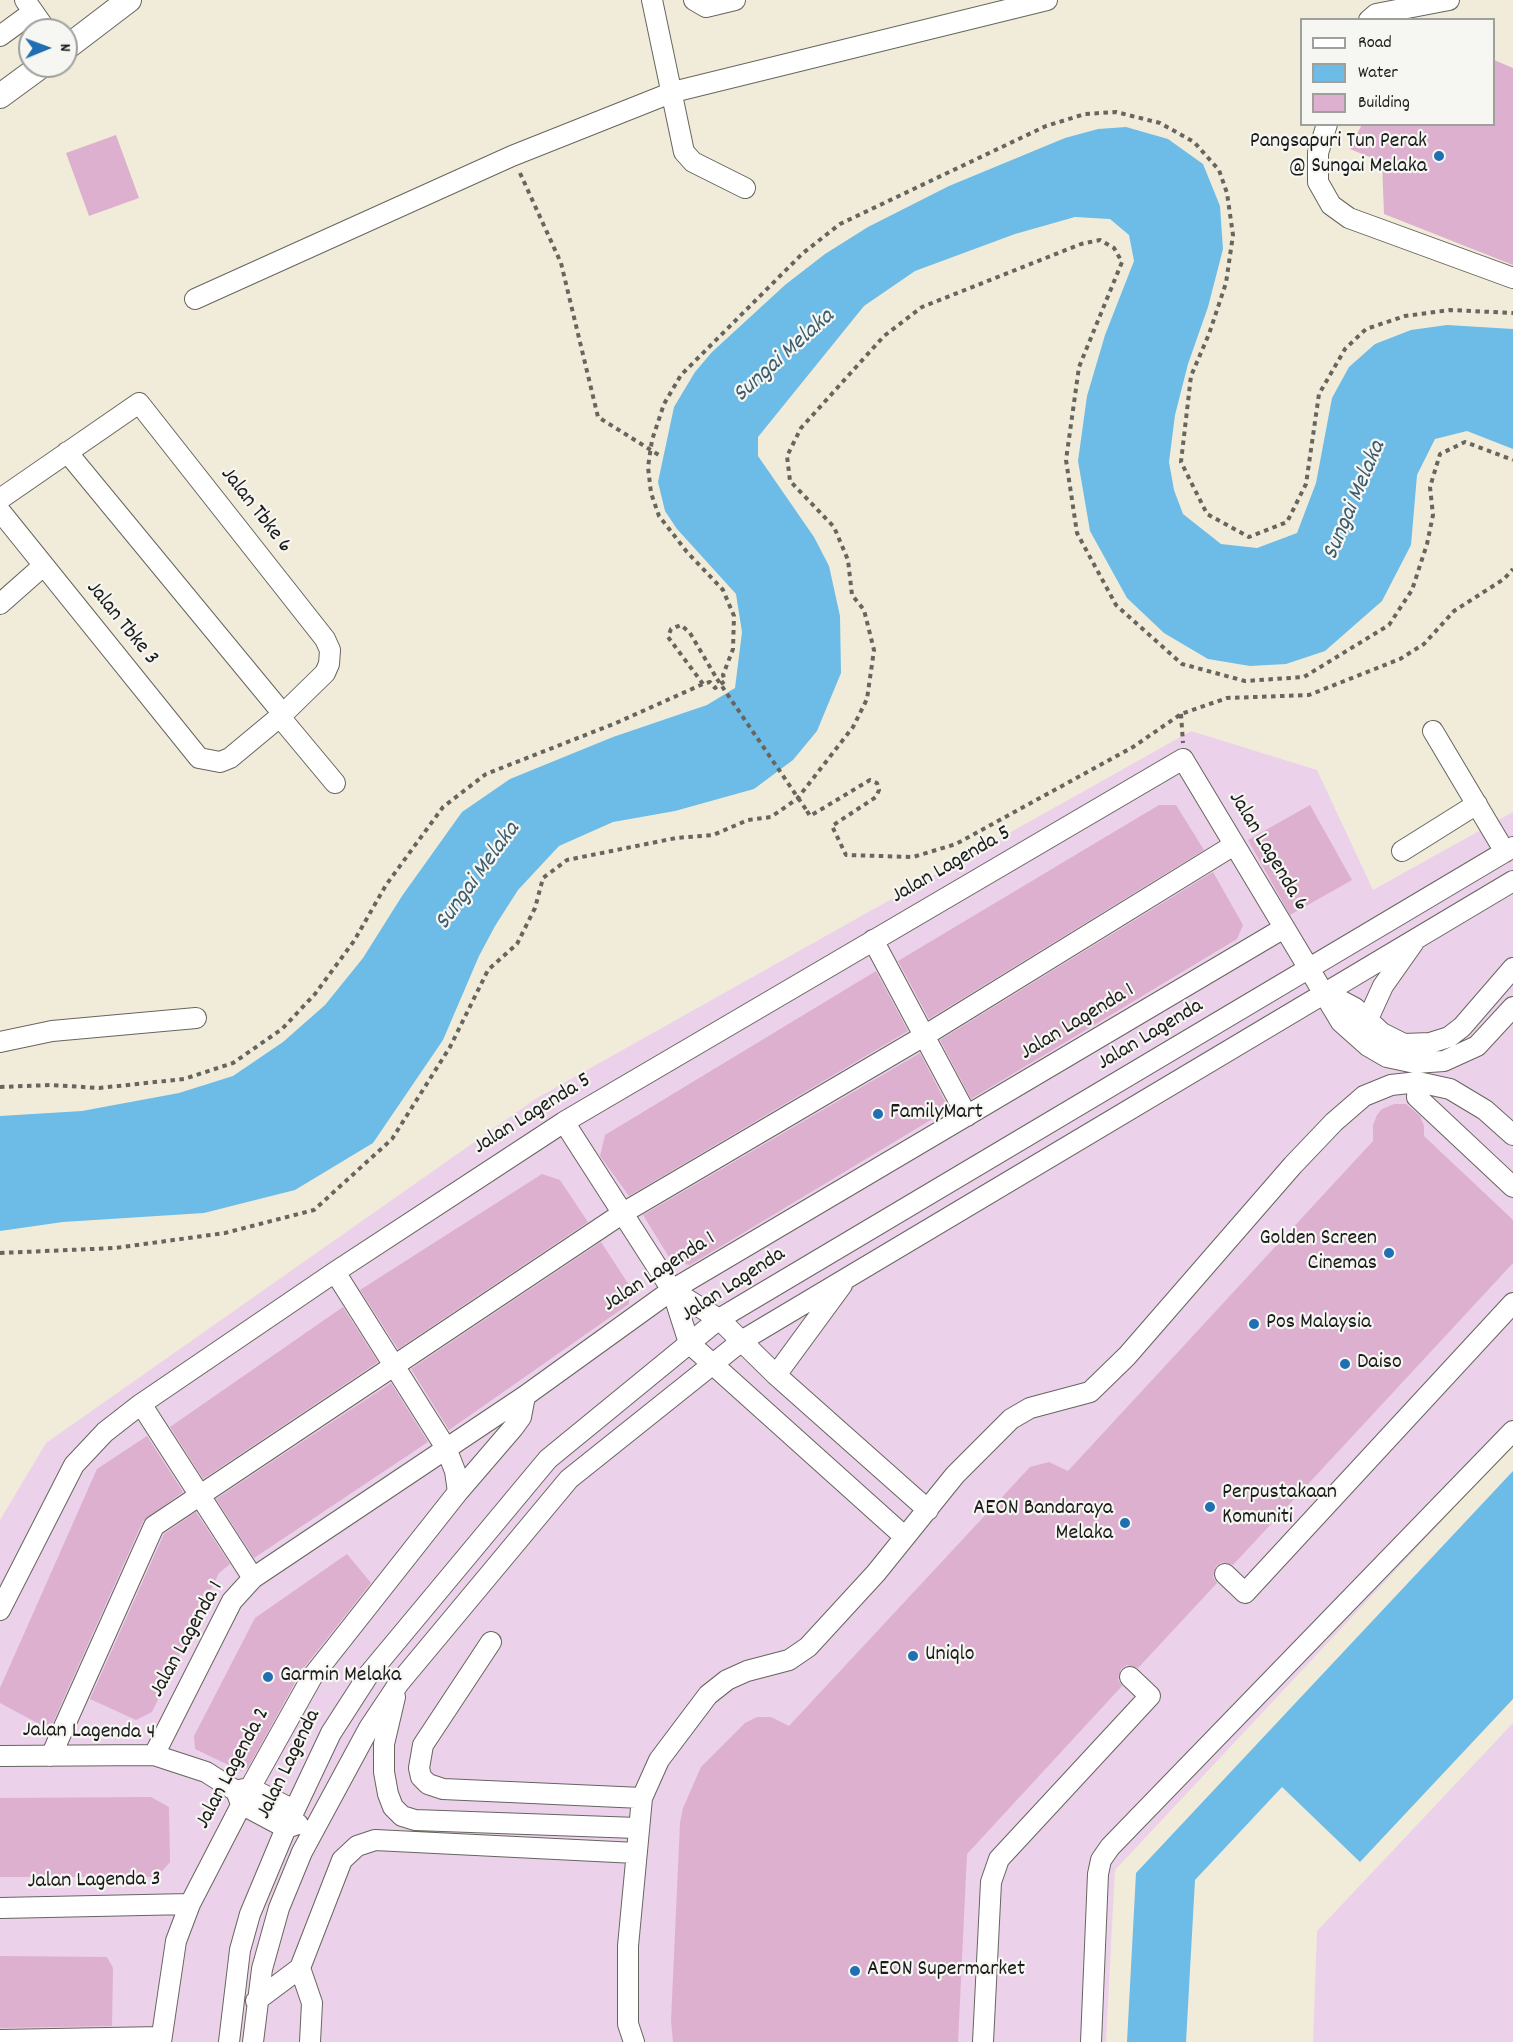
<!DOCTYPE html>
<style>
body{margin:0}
#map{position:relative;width:1513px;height:2042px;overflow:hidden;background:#f1ecda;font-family:Dekko,sans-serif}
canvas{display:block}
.legend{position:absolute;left:1300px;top:18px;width:195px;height:108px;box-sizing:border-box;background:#f6f6f2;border:2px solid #9f9f9c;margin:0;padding:8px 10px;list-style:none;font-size:18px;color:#1c1c1c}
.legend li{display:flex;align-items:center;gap:12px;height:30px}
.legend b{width:30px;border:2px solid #9f9f9c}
.north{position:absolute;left:18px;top:18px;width:60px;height:60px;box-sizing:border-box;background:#f6f6f2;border:2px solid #9f9f9c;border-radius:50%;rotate:89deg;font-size:16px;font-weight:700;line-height:24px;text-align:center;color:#1c1c1c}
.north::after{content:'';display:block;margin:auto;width:21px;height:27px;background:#1f6fb2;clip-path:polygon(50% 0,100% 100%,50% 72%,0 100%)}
</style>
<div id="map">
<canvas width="1513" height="2042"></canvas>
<ul class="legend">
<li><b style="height:8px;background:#fff"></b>Road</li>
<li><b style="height:16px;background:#6dbbe7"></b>Water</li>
<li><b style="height:16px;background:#ddb0cf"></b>Building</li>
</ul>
<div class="north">N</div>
</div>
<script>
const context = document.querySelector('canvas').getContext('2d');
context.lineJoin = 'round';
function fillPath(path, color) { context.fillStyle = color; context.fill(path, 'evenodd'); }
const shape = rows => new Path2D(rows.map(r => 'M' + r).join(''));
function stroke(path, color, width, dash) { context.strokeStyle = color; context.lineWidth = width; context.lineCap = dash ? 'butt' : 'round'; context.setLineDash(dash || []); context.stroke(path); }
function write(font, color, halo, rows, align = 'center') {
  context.font = font + ' Dekko,sans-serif'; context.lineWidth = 4.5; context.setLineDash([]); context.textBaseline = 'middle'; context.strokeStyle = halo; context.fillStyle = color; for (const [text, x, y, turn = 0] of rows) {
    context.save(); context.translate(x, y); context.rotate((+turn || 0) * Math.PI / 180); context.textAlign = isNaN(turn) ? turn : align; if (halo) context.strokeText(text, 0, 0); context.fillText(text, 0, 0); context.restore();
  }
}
const built = shape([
 [1191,731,1317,770,1373,890,1513,812,1513,1445,1115,1870,1106,2042,0,2042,0,1520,46,1443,537,1098],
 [1513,1723,1513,2042,1313,2042,1317,1931]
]);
const water = shape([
 [1126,127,1168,139,1203,164,1220,206,1223,249,1208,307,1188,364,1175,415,1169,462,1174,490,1183,514,1221,544,1257,548,1297,533,1316,483,1332,398,1349,367,1375,344,1411,330,1447,325,1513,329,1513,449,1467,431,1435,439,1417,475,1411,545,1382,601,1325,651,1286,664,1250,666,1208,659,1164,633,1127,598,1090,531,1078,461,1087,396,1105,335,1134,261,1129,235,1110,219,1075,217,1015,234,915,271,864,306,758,437,758,456,814,537,829,566,840,616,841,673,817,731,793,760,754,789,675,811,613,822,559,846,518,890,495,926,479,956,443,1040,373,1143,295,1190,204,1213,63,1222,0,1231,0,1116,82,1111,179,1093,233,1076,283,1042,325,1005,363,958,402,896,462,812,510,779,613,737,707,705,735,688,742,632,736,594,677,529,665,511,658,482,674,407,695,372,712,352,785,285,825,254,868,227,949,186,1065,138,1098,129],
 [1513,1471,1513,1699,1360,1862,1282,1787,1195,1880,1186,2042,1127,2042,1136,1873]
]);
const building = shape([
 [1494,60,1513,68,1513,265,1384,214,1382,162,1350,149,1362,124,1494,124],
 [116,135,139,198,89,216,66,153],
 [1159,805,1176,805,1204,850,929,1019,898,961],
 [1310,805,1352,880,1290,915,1248,840],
 [1213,872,1243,925,1237,939,971,1099,940,1040],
 [876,971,908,1031,629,1196,600,1156,605,1135],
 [920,1053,949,1109,690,1265,672,1262,643,1215],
 [1394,1104,1406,1104,1420,1116,1424,1126,1424,1136,1513,1220,1513,1263,1233,1565,1222,1562,1216,1566,1213,1577,1217,1583,1138,1668,1127,1665,1121,1669,1118,1680,1122,1686,967,1854,958,2042,673,2042,671,2021,680,1823,683,1808,701,1767,745,1723,757,1717,771,1717,789,1726,1030,1467,1049,1462,1068,1471,1373,1141,1373,1125,1377,1115,1382,1109],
 [542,1174,560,1180,588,1222,398,1349,360,1290],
 [601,1242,629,1285,629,1304,449,1430,411,1369],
 [343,1307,378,1362,203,1479,170,1427],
 [391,1383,428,1442,254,1558,216,1499],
 [147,1436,183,1492,143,1521,51,1727,43,1726,0,1703,0,1688,97,1469],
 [196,1512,230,1564,219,1573,152,1712,136,1720,90,1699,164,1534],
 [347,1554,371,1583,302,1670,248,1768,241,1771,195,1749,194,1736,255,1618],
 [151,1797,169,1807,170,1862,157,1877,0,1877,0,1798],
 [0,1956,107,1957,113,1968,112,2026,0,2028]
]);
const path = shape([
 [520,173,561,263,598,417,662,457],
 [703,684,668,637,671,629,681,625,690,633,717,679],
 [1181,714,1183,743],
 [807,811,810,816,870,780,877,783,879,790,876,797,832,826,846,855,913,857,956,844,1133,747,1181,714,1227,698,1309,695,1400,659,1424,644,1454,611,1504,579,1513,569],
 [0,1087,51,1085,99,1088,184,1079,233,1063,282,1029,315,994,354,941,386,885,443,807,486,774,616,723,703,684,710,682,715,688,725,681,723,675,733,649,734,616,723,590,687,552,659,516,651,493,648,467,652,440,664,404,681,375,803,253,840,224,1046,126,1085,114,1116,112,1160,123,1194,142,1219,170,1227,193,1233,235,1226,283,1209,334,1191,376,1181,462,1207,514,1249,537,1287,522,1306,484,1319,394,1345,349,1366,329,1405,316,1450,310,1513,313],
 [0,1253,115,1248,225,1233,314,1210,392,1139,450,1047,488,970,517,944,535,908,543,878,567,860,676,838,713,835,748,820,771,817,797,799,853,727,867,699,874,650,864,610,852,595,848,560,834,527,790,481,787,456,801,428,884,336,922,307,1081,244,1100,240,1114,248,1122,262,1079,367,1066,460,1077,533,1116,605,1182,664,1245,681,1304,677,1389,625,1412,590,1427,544,1433,515,1430,487,1440,454,1465,442,1513,460]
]);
const minor = shape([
 [25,0,46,30],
 [652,0,684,152,693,162,745,188],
 [694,0,706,7,735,0],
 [1369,20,1376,14,1449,0],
 [0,36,33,12],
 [1327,124,1318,153,1318,182,1331,205,1349,218,1513,278],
 [195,299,512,156,673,92,1047,0],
 [67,452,283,714],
 [0,499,139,403,325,639,330,650,329,664,325,673,283,714,230,758,220,762,199,758,0,511],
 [0,604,43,566],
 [280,717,335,783],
 [1433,731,1505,852],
 [1402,851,1477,804],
 [873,940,967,1116],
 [1325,992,1355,1008,1382,1033,1404,1044,1430,1043,1449,1037,1462,1027,1513,968],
 [1367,1021,1383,986,1414,942],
 [0,1042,52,1031,196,1018],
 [1418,1082,1417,1097,1513,1187],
 [564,1122,672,1290,689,1343,905,1537],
 [335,1272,446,1448,455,1471,458,1492],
 [672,1290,719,1319,776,1375,928,1510],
 [776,1375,842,1285],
 [141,1404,253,1578],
 [1225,1574,1245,1593,1513,1303],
 [0,1610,74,1465,105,1432,141,1404,335,1272,564,1122,1183,759,1341,1022,1368,1046,1387,1057,1415,1063,1444,1061,1477,1046,1513,1007],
 [491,1642,423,1745,419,1768,421,1777,428,1784,443,1789,642,1798],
 [395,1697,384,1744,384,1772,388,1794,393,1807,402,1816,415,1820,637,1828],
 [154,1755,232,1601,253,1578,525,1396,672,1290,1284,928],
 [0,1756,154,1755,206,1772,236,1791,241,1804,286,1828,298,1824],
 [51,1756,154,1526,623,1213,924,1036,1234,845],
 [238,1790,250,1788,294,1810],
 [0,1908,190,1904],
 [300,1968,312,2003,310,2042],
 [256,2001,300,1968,342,1860,357,1846,375,1840,636,1853],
 [0,2040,161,2037],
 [161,2042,176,1941,190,1904,250,1788,312,1677,458,1492,513,1428,521,1417,525,1396],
 [229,2042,240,1950,250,1914,286,1828,331,1733,369,1674,548,1459,719,1319,1513,847],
 [253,2042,262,1969,279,1908,302,1852,369,1728,399,1683,569,1479,743,1340,1513,881],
 [634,2042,628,2024,628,1946,642,1798,659,1760,708,1695,727,1680,747,1671,789,1660,808,1647,876,1573,955,1475,1011,1419,1030,1408,1090,1392,1127,1356,1293,1165,1334,1122,1364,1096,1391,1085,1418,1082,1450,1089,1485,1110,1513,1135],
 [983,2042,991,1882,999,1859,1150,1696,1130,1677],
 [1091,2042,1098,1874,1101,1860,1110,1847,1513,1431]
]);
const major = shape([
 [66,48,129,0],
 [0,96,41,66]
]);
const pathBridge = shape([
 [717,679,807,811]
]);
const markers = [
 [1439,156,6,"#1f6fb2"],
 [878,1114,6,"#1f6fb2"],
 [1389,1253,6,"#1f6fb2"],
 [1254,1324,6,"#1f6fb2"],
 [1345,1364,6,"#1f6fb2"],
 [1210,1507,6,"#1f6fb2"],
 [1125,1523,6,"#1f6fb2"],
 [913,1656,6,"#1f6fb2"],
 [268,1677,6,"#1f6fb2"],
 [855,1971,6,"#1f6fb2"]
];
const poiNames = [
 ["Pangsapuri Tun Perak",1427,143,"right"],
 ["@ Sungai Melaka",1427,168,"right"],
 ["FamilyMart",890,1114],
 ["Golden Screen",1377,1240,"right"],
 ["Cinemas",1377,1265,"right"],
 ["Pos Malaysia",1266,1324],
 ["Daiso",1357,1364],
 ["Perpustakaan",1222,1494],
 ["Komuniti",1222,1519],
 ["AEON Bandaraya",1113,1510,"right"],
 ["Melaka",1113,1535,"right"],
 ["Uniqlo",925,1656],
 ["Garmin Melaka",280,1677],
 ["AEON Supermarket",867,1971]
];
const streetNames = [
 ["Jalan Tbke 6",255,511,52],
 ["Jalan Tbke 3",121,624,51],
 ["Jalan Lagenda 6",1267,852,59],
 ["Jalan Lagenda 5",952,866,-30],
 ["Jalan Lagenda 1",1078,1023,-31],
 ["Jalan Lagenda",1151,1036,-31],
 ["Jalan Lagenda 5",533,1115,-32],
 ["Jalan Lagenda 1",660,1273,-33],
 ["Jalan Lagenda",734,1286,-33],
 ["Jalan Lagenda 1",188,1640,-61],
 ["Jalan Lagenda 4",89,1733,1],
 ["Jalan Lagenda",290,1765,-64],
 ["Jalan Lagenda 2",234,1769,-62],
 ["Jalan Lagenda 3",94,1882,-1]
];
const waterNames = [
 ["Sungai Melaka",785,357,-42],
 ["Sungai Melaka",1356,501,-67],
 ["Sungai Melaka",479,877,-54]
];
fillPath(built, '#ecd1ea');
fillPath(water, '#6dbbe7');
fillPath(building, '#ddb0cf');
stroke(minor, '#67655e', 22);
stroke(major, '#67655e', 26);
stroke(path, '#67655e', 4, [4.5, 4.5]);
stroke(minor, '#fff', 20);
stroke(major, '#fff', 24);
stroke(pathBridge, '#67655e', 4, [4.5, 4.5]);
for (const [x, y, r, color] of markers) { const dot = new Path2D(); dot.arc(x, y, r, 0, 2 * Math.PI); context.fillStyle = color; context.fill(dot); stroke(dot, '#f6f6f2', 2); }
write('22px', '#1c1c1c', '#f6f6f2', poiNames, 'left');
write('22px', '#1c1c1c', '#f6f6f2', streetNames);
write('italic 24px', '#3c5c6d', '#f6f6f2', waterNames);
</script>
